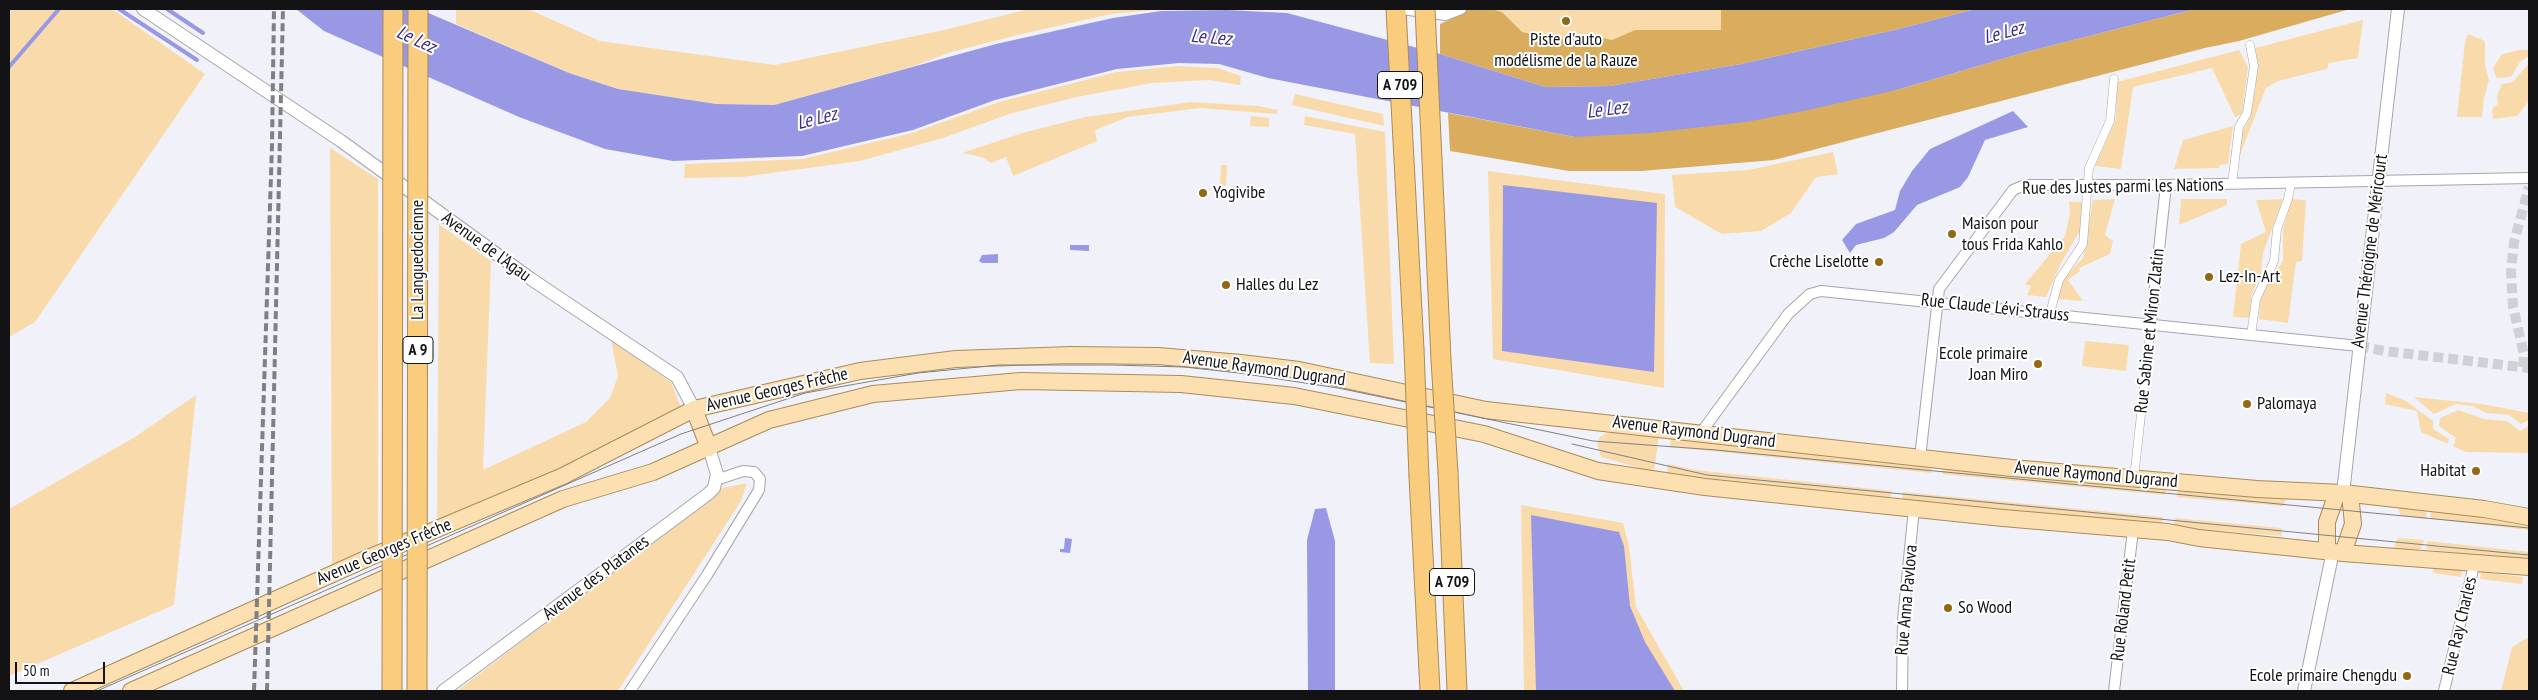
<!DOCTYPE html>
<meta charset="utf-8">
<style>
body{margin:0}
#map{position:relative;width:2538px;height:700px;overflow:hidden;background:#f1f2f9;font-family:"PT Sans Narrow",sans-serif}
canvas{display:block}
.frame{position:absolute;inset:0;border:10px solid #131316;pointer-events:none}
.scale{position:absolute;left:15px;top:662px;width:90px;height:22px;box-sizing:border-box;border:2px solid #131316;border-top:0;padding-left:6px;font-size:15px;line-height:18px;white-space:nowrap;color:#131316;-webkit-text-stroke:4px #fff;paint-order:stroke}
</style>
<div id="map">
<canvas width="2538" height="700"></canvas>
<div class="frame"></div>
<div class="scale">50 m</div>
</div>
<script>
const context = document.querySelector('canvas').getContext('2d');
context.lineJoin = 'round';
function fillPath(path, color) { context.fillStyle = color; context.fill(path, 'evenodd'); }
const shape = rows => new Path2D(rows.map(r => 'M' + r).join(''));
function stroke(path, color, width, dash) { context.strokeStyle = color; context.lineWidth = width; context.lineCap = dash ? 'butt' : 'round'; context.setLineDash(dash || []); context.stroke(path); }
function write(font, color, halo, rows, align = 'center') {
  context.font = font + ' "PT Sans Narrow",sans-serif'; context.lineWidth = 4; context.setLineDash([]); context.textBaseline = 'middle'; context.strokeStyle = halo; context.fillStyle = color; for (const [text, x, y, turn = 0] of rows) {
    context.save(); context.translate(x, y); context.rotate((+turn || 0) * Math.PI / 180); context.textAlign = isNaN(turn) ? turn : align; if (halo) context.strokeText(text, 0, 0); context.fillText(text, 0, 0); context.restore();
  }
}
const green = shape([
 [9,9,112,9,205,74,35,322,9,337],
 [456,9,528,9,600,41,775,65,944,30,1029,9,1167,9,1111,14,1022,34,951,52,914,66,774,105,716,104,618,89,569,73,456,24],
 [1491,9,1721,9,1721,30,1635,30,1612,40,1596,36,1556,39,1521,32,1502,12],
 [2363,20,2358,58,2329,63,2327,69,2278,81,2266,88,2238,160,2240,136,2250,118,2255,93,2258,64,2255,48],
 [2468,34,2485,41,2485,66,2489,80,2484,98,2482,117,2457,117,2465,42],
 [2239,50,2248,67,2242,114,2235,117,2212,68,2133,87,2121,169,2095,166,2116,119,2117,82],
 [2519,50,2529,50,2529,56,2520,62,2511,77,2496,78,2493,68,2502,54],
 [2529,63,2529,101,2517,116,2493,119,2492,109,2498,104,2497,96,2502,84,2513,82],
 [1178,66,1218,68,1241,76,1240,85,1209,80,1152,83,1077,97,1009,114,943,138,860,161,742,177,684,178,685,164,802,159,912,133,999,102,1116,72],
 [1295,94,1383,114,1384,126,1292,105],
 [1191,102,1258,106,1277,110,1277,114,1200,108,1128,117,1095,130,1097,141,1013,176,1006,157,991,163,982,157,962,153,1022,133,1086,117],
 [1251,116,1269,118,1269,127,1250,126],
 [1305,116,1385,132,1394,364,1370,363,1355,134,1304,125],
 [2233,126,2228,164,2220,165,2219,168,2174,169,2183,140],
 [330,148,378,179,378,548,332,566],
 [1833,152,1838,174,1816,177,1791,213,1761,231,1722,234,1675,207,1672,175,1748,170],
 [1221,165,1227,165,1226,186,1220,185],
 [1488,171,1665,194,1664,388,1493,359],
 [2115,199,2105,235,2113,241,2110,254,2079,268,2080,271,2068,280,2083,301,2057,299,2061,281,2083,258,2093,200],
 [2181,199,2227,199,2227,205,2179,225],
 [2283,199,2263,253,2261,273,2251,296,2250,318,2233,317,2241,244,2266,232,2256,200],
 [2292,199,2306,200,2302,261,2296,262,2288,323,2259,319,2261,292,2283,261,2283,228],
 [2069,202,2081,202,2085,211,2081,229,2062,261,2046,297,2027,295,2031,286,2025,284,2065,236,2070,213],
 [439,224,491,261,483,470,586,422,610,398,618,376,611,340,671,382,682,410,549,477,437,523],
 [2085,341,2129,345,2126,371,2082,366],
 [2386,393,2406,401,2433,421,2433,429,2449,439,2448,444,2421,432,2417,411,2385,404],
 [196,395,174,605,9,676,9,509,135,437],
 [2414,397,2482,404,2529,413,2529,420,2521,424,2509,415,2486,413,2473,406,2456,404,2434,414],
 [2458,410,2484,419,2507,421,2520,431,2529,426,2529,453,2466,452,2453,446,2456,438,2439,426,2440,418],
 [1608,432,1636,436,1659,435,1654,472,1601,457,1597,443,1600,437],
 [1671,436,1932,464,1931,473,1670,447],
 [1668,464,1696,470,1892,491,1890,499,1667,475],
 [1943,466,2166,487,2165,495,1942,474],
 [747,483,741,501,618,691,457,691,722,488],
 [2178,488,2287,495,2283,506,2177,497],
 [1903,492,2163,517,2162,526,1902,500],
 [1521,505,1623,523,1629,546,1636,607,1684,691,1524,691],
 [2398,507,2426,510,2427,519,2400,516],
 [2430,510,2529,521,2529,530,2431,519],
 [2175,518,2281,528,2282,536,2174,527],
 [2398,538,2424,540,2421,549,2393,549],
 [2428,541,2529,552,2529,561,2426,549],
 [2434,567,2462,570,2461,577,2433,573],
 [2481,572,2523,577,2522,584,2480,579],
 [2529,637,2529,691,2501,691,2512,647]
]);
const forest = shape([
 [1462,9,1491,9,1502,12,1522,32,1556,39,1596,36,1612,40,1635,30,1721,30,1721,9,1975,9,1899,29,1741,64,1610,86,1545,87,1440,54,1440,24,1461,14],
 [2195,9,2350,9,2239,41,2205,48,1774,160,1641,171,1569,171,1450,151,1448,113,1575,137,1900,89,2026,52]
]);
const water = shape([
 [296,9,419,9,569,73,618,89,716,104,774,105,996,44,1113,18,1161,11,1227,10,1287,13,1440,54,1545,87,1610,86,1741,64,1899,29,1975,9,2195,9,2026,52,1900,89,1813,109,1746,122,1649,133,1575,137,1268,78,1219,64,1179,63,1117,69,995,100,913,130,802,156,673,161,605,149,519,117,324,31],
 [2013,111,2028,127,1985,140,1968,177,1960,187,1917,205,1894,232,1884,238,1856,245,1850,253,1842,240,1856,224,1895,210,1900,191,1912,171,1930,149],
 [1503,185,1657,203,1654,372,1502,351],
 [1070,245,1089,245,1089,251,1070,250],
 [998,254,998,263,982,263,979,261,982,255],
 [1326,508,1335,541,1335,691,1308,691,1307,540,1315,509],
 [1531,515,1619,532,1624,546,1630,606,1645,642,1675,691,1536,691],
 [1065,538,1072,539,1070,553,1060,552,1060,549,1064,549]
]);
const stream = shape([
 [119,9,197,60],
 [167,9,203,33],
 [9,67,59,9]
]);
const minorTunnel = shape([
 [2359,346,2385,351,2529,368],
 [2523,367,2524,355,2513,306,2511,272,2514,242,2529,187]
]);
const pedestrian = shape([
 [2232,184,2239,127,2247,113,2254,66,2250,45],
 [2050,313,2059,280,2083,244,2089,168,2110,121,2114,79],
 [2251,335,2256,299,2274,261,2277,229,2288,199,2291,183],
 [2134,478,2151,324]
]);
const minor = shape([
 [1402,9,1445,15,1461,9],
 [2151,324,2166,185],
 [1700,434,1788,314,1810,294,1821,291,2359,346],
 [1920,458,1939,289,2013,190,2025,185,2166,185,2529,178],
 [630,691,707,575,759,490,760,479,754,472,743,471,716,480],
 [1902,691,1903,620,1914,508],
 [2114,691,2133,530],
 [2444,691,2475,561]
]);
const tertiary = shape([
 [143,9,341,141,531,279,677,377,694,409],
 [2343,493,2398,9],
 [443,691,708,494,714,488,717,474,709,448],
 [2304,691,2333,551]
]);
const primary = shape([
 [694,409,709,448],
 [2327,550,2327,522,2337,493],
 [2343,553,2353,524,2350,494],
 [72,691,368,558,563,476,694,409,860,371,956,359,1071,355,1158,356,1241,363,1299,370,1486,410,2012,468,2257,489,2343,493,2484,509,2529,517],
 [131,691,563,499,653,472,769,420,873,394,1021,381,1181,384,1294,396,1484,434,1598,471,1705,487,2003,518,2168,532,2199,538,2343,553,2529,567]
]);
const motorway = shape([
 [1396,9,1414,349],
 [1432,160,1441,360],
 [1448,473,1457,691],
 [1419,477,1430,691]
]);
const tram = shape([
 [1572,444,1707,475,2529,555],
 [97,691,681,434,805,393,918,373,999,365,1113,365,1184,367,1239,373,1338,388,1593,441,1716,450,2529,528]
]);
const rail = shape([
 [254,691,272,145,274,9],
 [267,691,283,9]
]);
const motorwayBridge = shape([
 [1425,9,1432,160],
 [1414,349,1419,477],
 [1441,360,1448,473],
 [392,691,393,9],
 [417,691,418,9]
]);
const markers = [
 [1566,21,5,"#926912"],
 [1203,193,5,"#926912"],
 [1952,234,5,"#926912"],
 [1879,262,5,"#926912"],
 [2209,277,5,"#926912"],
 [1226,285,5,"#926912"],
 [2038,364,5,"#926912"],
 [2247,404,5,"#926912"],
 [2476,471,5,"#926912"],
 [1948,608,5,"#926912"],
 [2407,676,5,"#926912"]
];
const shields = [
 [1400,85,45],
 [418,350,30],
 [1452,582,45]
];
const shieldNames = [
 ["A 709",1400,85],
 ["A 9",418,350],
 ["A 709",1452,582]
];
const poiNames = [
 ["Piste d'auto",1566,40,"center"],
 ["modélisme de la Rauze",1566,61,"center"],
 ["Yogivibe",1213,193],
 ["Maison pour",1962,224],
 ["tous Frida Kahlo",1962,245],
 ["Crèche Liselotte",1869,262,"right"],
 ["Lez-In-Art",2219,277],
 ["Halles du Lez",1236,285],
 ["Ecole primaire",2028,354,"right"],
 ["Joan Miro",2028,375,"right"],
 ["Palomaya",2257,404],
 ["Habitat",2466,471,"right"],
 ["So Wood",1958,608],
 ["Ecole primaire Chengdu",2397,676,"right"]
];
const streetNames = [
 ["Rue des Justes parmi les Nations",2123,187,-1],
 ["Avenue de l'Agau",486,247,36],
 ["Avenue Théroigne de Méricourt",2370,251,-83],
 ["La Languedocienne",418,260,-90],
 ["Rue Claude Lévi-Strauss",1995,308,6],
 ["Rue Sabine et Miron Zlatin",2150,331,-84],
 ["Avenue Raymond Dugrand",1264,369,8],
 ["Avenue Georges Frêche",777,390,-13],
 ["Avenue Raymond Dugrand",1694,432,7],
 ["Avenue Raymond Dugrand",2096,475,5],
 ["Avenue Georges Frêche",384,552,-23],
 ["Avenue des Platanes",596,578,-37],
 ["Rue Anna Pavlova",1907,600,-85],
 ["Rue Roland Petit",2124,610,-83],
 ["Rue Ray Charles",2460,626,-77]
];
const waterNames = [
 ["Le Lez",2004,33,-15],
 ["Le Lez",1211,38,5],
 ["Le Lez",416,40,25],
 ["Le Lez",1607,110,-7],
 ["Le Lez",817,119,-14]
];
fillPath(green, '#f9dbab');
fillPath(forest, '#daac5d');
fillPath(water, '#9998e4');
stroke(stream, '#9998e4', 4);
stroke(minorTunnel, '#d0d1d7', 10, [10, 5]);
stroke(pedestrian, '#a5a5ac', 9);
stroke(minor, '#a5a5ac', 12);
stroke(tertiary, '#a5a5ac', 14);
stroke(primary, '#a98b59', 18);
stroke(motorway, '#a98b59', 21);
stroke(pedestrian, '#fff', 8);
stroke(minor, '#fff', 10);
stroke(tertiary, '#fff', 12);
stroke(primary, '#fce0b1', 16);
stroke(motorway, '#facc7d', 19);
stroke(tram, '#7f8085', 1);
stroke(rail, '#7f8085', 4, [8, 4]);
stroke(motorwayBridge, '#a98b59', 21, []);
stroke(motorwayBridge, '#facc7d', 19);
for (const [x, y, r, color] of markers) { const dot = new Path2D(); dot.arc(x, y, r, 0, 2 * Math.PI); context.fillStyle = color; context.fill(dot); stroke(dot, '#fff', 2); }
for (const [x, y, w] of shields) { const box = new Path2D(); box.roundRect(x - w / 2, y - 13.5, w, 27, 4); context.fillStyle = '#fff'; context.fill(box); stroke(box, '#131316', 1); }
write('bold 16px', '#131316', null, shieldNames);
write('18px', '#131316', '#fff', poiNames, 'left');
write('18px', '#131316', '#fff', streetNames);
write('italic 19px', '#3b2e86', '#fff', waterNames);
</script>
